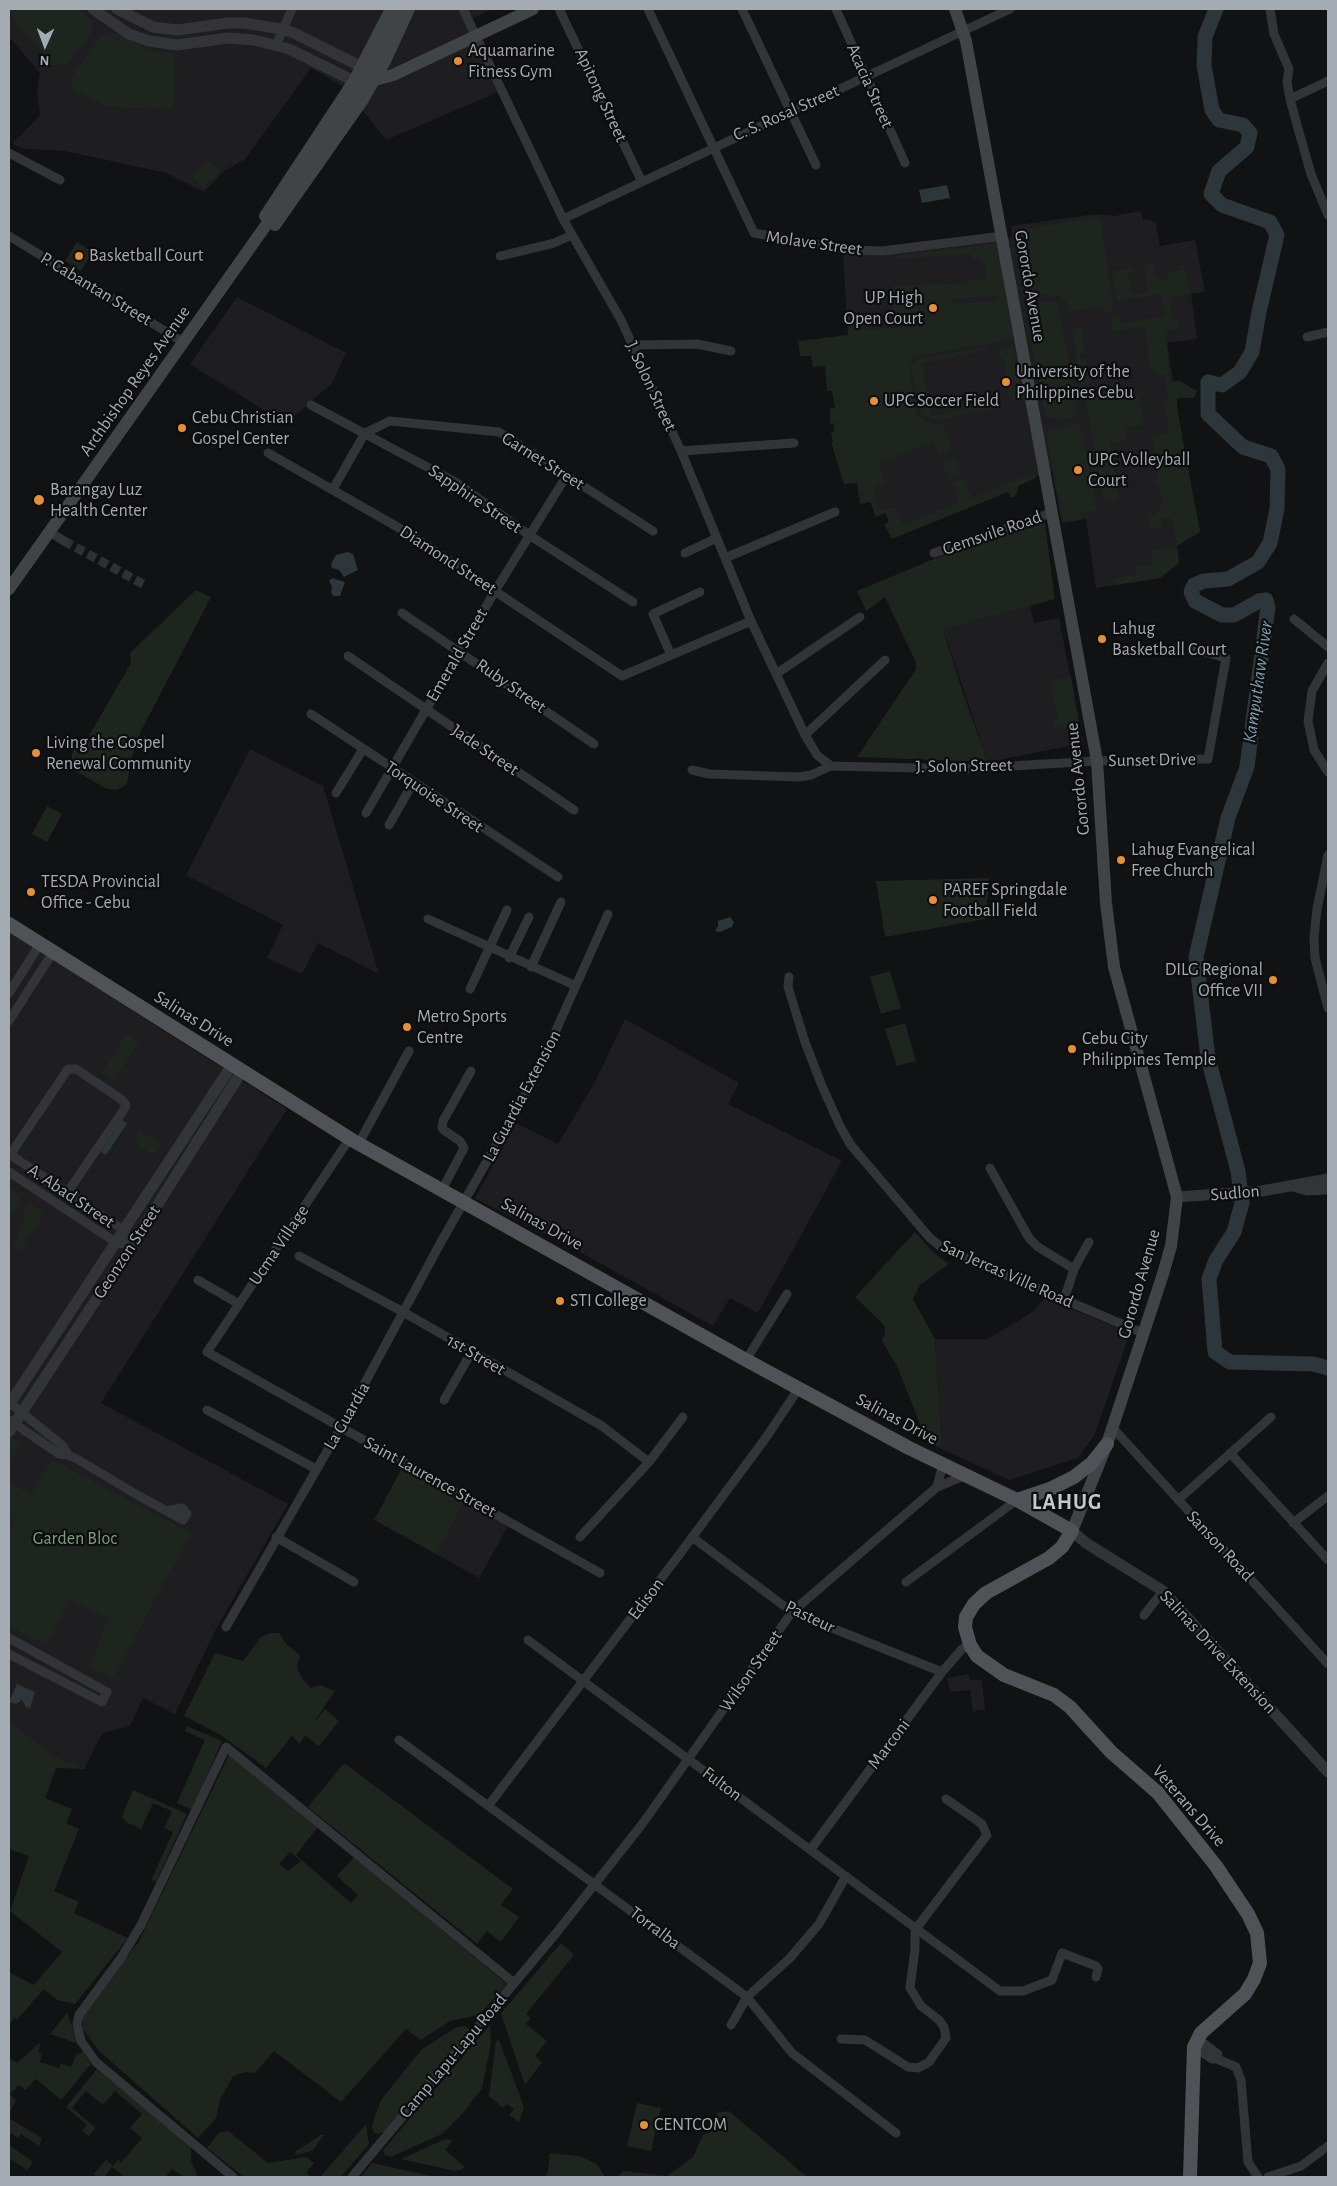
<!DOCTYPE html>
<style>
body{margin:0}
#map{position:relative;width:1337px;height:2186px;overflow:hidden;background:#111213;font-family:"Alegreya Sans",sans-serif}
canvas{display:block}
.frame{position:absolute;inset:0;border:10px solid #a4abb3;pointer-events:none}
.north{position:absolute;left:20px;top:20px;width:50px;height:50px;-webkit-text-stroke:4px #0d0d0e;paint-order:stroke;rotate:182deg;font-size:14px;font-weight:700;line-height:20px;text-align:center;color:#a4abb3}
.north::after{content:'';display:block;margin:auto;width:18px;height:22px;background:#a4abb3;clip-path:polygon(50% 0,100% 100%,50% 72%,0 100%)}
</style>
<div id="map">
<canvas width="1337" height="2186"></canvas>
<div class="frame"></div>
<div class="north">N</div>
</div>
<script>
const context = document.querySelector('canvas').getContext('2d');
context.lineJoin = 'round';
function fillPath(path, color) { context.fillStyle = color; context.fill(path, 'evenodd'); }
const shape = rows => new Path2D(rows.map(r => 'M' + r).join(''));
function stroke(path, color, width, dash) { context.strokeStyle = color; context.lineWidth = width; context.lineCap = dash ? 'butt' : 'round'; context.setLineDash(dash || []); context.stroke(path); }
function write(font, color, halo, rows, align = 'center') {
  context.font = font + ' "Alegreya Sans",sans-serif'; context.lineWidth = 4.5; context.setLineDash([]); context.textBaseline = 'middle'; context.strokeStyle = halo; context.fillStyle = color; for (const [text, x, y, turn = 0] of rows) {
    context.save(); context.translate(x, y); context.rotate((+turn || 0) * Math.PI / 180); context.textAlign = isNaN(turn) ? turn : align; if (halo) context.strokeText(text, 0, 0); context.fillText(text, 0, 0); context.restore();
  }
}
const built = shape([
 [9,9,492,9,466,22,498,92,386,140,344,87,311,68,245,159,224,171,204,192,166,173,65,151,25,149,12,144,40,115,37,92,40,73,9,37],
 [1141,211,1143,220,1148,219,1156,223,1160,246,1195,240,1205,292,1191,294,1197,339,1167,343,1181,431,1200,532,1177,546,1179,563,1160,578,1096,588,1086,519,1062,523,1052,472,1030,478,903,528,893,506,881,510,873,488,848,335,843,254,1012,237,1011,226,1095,214,1113,216],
 [237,297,346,353,332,383,286,424,190,364],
 [1030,604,1034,623,1059,618,1083,743,988,762,943,628],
 [250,749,323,786,379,974,318,943,302,974,267,958,283,925,186,875],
 [9,932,287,1109,101,1403,288,1504,217,1627,175,1714,143,1698,130,1726,102,1733,84,1769,49,1753,9,1720],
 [625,1019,739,1083,728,1104,842,1161,758,1313,730,1298,713,1326,589,1257,475,1198,516,1123,558,1144,596,1080],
 [1045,1298,1130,1333,1094,1436,1078,1458,1009,1480,942,1449,935,1339,988,1339,1034,1311],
 [464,1502,508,1526,479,1578,436,1554],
 [968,1674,970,1680,982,1680,985,1710,973,1711,970,1690,950,1692,947,1678]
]);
const green = shape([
 [9,9,77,9,92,21,93,31,67,66,53,65,16,20,9,14],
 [107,33,117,33,151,51,175,53,174,109,131,108,107,106,74,89,70,80,101,36],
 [210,161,220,171,203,187,193,177],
 [1100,217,1113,304,1112,310,1105,313,1104,307,1069,311,1066,301,1058,296,1027,294,1023,289,1013,231],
 [77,242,93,252,81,271,65,261],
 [998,243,1013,339,913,357,909,367,917,415,927,422,944,425,951,448,939,455,933,442,878,464,885,482,873,488,881,510,895,506,903,525,959,502,952,483,963,478,972,498,1035,473,1036,478,1018,486,1018,491,1014,497,1011,497,1008,492,892,539,884,524,889,522,885,513,876,517,870,502,860,504,857,483,844,484,831,442,833,442,831,432,834,431,834,423,830,424,830,408,835,408,832,391,827,391,825,366,813,367,811,356,800,356,798,341,848,335,848,319,860,317,861,330,914,327,913,315,893,316,892,286,969,283,969,280,986,279,986,266,982,266,982,259,973,260,972,254,894,259,894,256],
 [996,295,997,301,953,304,953,299],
 [1153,263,1156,277,1160,277,1161,281,1168,279,1167,272,1178,270,1177,266,1184,265,1190,294,1169,298,1173,321,1179,320,1180,328,1165,330,1170,382,1180,381,1197,391,1194,398,1177,398,1177,408,1200,532,1177,546,1179,563,1160,578,1115,585,1114,578,1137,574,1136,567,1152,564,1151,551,1177,546,1172,518,1161,519,1162,528,1150,530,1148,516,1157,514,1163,502,1160,489,1150,481,1159,479,1152,436,1169,433,1165,406,1159,405,1166,404,1165,399,1168,398,1165,374,1158,375,1157,370,1150,371,1145,326,1112,331,1111,319,1119,314,1121,323,1165,316,1161,294,1117,301,1112,271,1133,268,1133,272,1128,273,1132,294,1148,292,1144,265],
 [1042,301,1052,301,1058,305,1078,412,1074,417,1060,420,1047,416,1044,410,1027,318,1030,310],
 [1081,327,1085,353,1080,354,1081,360,1086,359,1090,383,1081,385,1072,329],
 [1013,344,1023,399,1014,401,1006,392,1009,392,1004,358,999,358,1000,349],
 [986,347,987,350,922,363,931,416,996,402,997,408,937,420,921,415,911,365,920,359],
 [1118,390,1120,397,1139,394,1144,425,1125,428,1127,440,1110,443,1119,499,1104,502,1085,396],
 [1076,424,1082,430,1097,510,1080,513,1081,519,1063,522,1047,437,1051,430],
 [953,457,961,475,949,480,942,462],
 [1044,518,1055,599,943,629,963,693,988,762,857,757,916,669,916,663,885,597,866,611,857,591,936,558],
 [196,590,211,597,141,731,132,756,127,784,117,790,107,789,77,772,71,764,72,754,76,746,78,755,131,663,130,653],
 [1071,676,1079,724,1062,729,1061,726,1055,728,1053,721,1058,719,1050,681],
 [47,806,62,814,47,842,32,834],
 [989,878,986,919,885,937,876,881],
 [890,971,901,1008,881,1014,870,977],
 [905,1023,916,1061,897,1066,885,1029],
 [126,1034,139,1042,114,1081,102,1073],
 [139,1131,161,1144,154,1155,136,1143],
 [9,1188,19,1195,20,1199,13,1215,9,1211],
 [29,1202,42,1212,43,1215,20,1251,14,1247,23,1222,24,1208],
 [915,1232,933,1252,949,1264,920,1285,913,1299,935,1339,942,1449,927,1442,897,1366,882,1341,885,1333,884,1325,855,1297],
 [12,1437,21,1443,9,1463,9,1442],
 [52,1460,191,1533,112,1679,90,1667,108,1618,70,1599,46,1645,9,1625,9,1532,15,1522,9,1516,9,1482,31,1495],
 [402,1468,464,1503,436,1554,374,1520],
 [270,1633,279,1633,287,1645,300,1655,297,1668,303,1680,311,1688,320,1685,335,1691,312,1725,325,1709,339,1721,319,1746,305,1735,300,1744,292,1736,266,1768,221,1735,184,1716,215,1653,243,1661,261,1637],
 [9,1720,49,1753,84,1769,56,1768,45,1798,72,1809,66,1823,79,1829,54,1891,79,1902,74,1913,128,1938,75,2004,57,2000,44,1989,17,2020,14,2017,9,2026,9,1972,34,1985,62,1952,10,1911,29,1856,9,1849],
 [187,1726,222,1741,192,1810,177,1803,205,1740,185,1731],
 [230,1753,318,1827,296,1855,351,1903,358,1895,337,1876,354,1857,507,1984,479,2015,450,2021,421,2040,406,2029,341,2102,274,2051,255,2073,245,2072,233,2076,220,2100,216,2118,198,2138,98,2050,83,2029,83,2013,138,1943],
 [290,1852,301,1861,288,1871,279,1864],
 [344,1763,513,1889,501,1905,519,1917,501,1942,487,1931,477,1944,308,1807],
 [133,1790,187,1814,156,1882,151,1880,173,1832,164,1828,172,1811,153,1803,141,1829,126,1822,122,1816],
 [561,1943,574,1955,526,2014,531,2018,526,2024,547,2041,535,2056,542,2062,525,2085,501,2013],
 [67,2013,79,2044,50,2034],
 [490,2025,491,2043,482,2088,465,2111,442,2134,391,2157,385,2155,383,2150],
 [465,2026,471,2030,384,2132,377,2134,373,2132,372,2125,381,2100,421,2050,455,2028],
 [499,2040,524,2107,519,2122,509,2115,514,2109,507,2104,503,2108,489,2096,496,2041],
 [41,2042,38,2052,42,2054,40,2062,59,2068,61,2063,71,2067,76,2055,83,2052,91,2064,61,2100,36,2079,25,2090,19,2085,10,2094,16,2100,9,2114,9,2058,17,2063],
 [97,2069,191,2146,191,2161,198,2177,184,2177,172,2169,165,2177,125,2177,112,2167,104,2177,97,2177,94,2174,106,2159,113,2166,118,2160,121,2163,142,2138,130,2128,142,2114,115,2091,103,2105,86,2091,72,2108,96,2128,89,2136,82,2131,87,2125,66,2107],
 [637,2103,661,2108,651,2151,627,2146],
 [729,2111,807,2177,617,2177,624,2171,667,2176,693,2157,703,2135,718,2129,717,2113],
 [9,2118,42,2138,39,2146,21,2134,18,2138,9,2132],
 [366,2124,369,2144,341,2177,320,2177],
 [228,2131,268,2163,305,2157,309,2159,314,2163,306,2173,311,2177,244,2177,207,2148,220,2132],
 [321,2135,324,2135,312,2151,295,2155,296,2151],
 [445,2139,453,2140,445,2150,465,2167,461,2170,455,2171,401,2159],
 [9,2145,33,2162,27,2170,9,2158],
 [550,2153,580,2156,597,2164,605,2177,545,2177,548,2171],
 [372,2163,432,2176,439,2177,361,2177]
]);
const water = shape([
 [947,185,950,198,922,203,919,190],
 [348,552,353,554,358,570,344,577,339,570,332,568,331,564,336,555],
 [332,578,345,582,340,596,334,596,331,593,332,586,329,581],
 [730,917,734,922,732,927,720,932,715,931,718,926,718,921],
 [122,1120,127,1123,106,1155,101,1152],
 [17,1684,35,1692,30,1708,26,1707,22,1700,16,1704,9,1702]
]);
const river = shape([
 [1216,9,1205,37,1204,65,1212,110,1219,120,1243,125,1250,133,1247,147,1219,171,1211,194,1222,205,1270,222,1277,235,1259,312,1252,352,1240,372,1222,385,1208,382,1208,414,1243,447,1271,456,1278,469,1277,509,1270,543,1258,562,1228,579,1204,581,1194,585,1191,592,1195,601,1222,615,1234,615,1259,601,1266,600,1268,607,1247,767,1228,818,1196,957,1208,1058,1238,1171,1242,1203,1234,1232,1216,1260,1209,1279,1215,1352,1230,1362,1313,1364,1328,1368]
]);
const minorTunnel = shape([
 [64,541,143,584]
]);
const minor = shape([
 [463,9,563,219,621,320,681,451,751,621,805,735,817,755,831,766],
 [559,9,642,182],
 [648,9,754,233,849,250,882,251,1003,236],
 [742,9,816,165],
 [836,9,905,163],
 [1270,9,1274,34,1289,69,1287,82,1290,99,1299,132,1311,174,1328,215],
 [276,45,292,9],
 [1290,99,1328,81],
 [9,153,60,180],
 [563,219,1010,9],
 [9,236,183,342],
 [500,256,554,243,572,235],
 [1307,337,1328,332],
 [633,345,697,344,731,351],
 [311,405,457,483,529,535,633,602],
 [365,433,390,421,499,432,653,531],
 [681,451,794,443],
 [268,453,408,533,622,676,751,621],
 [333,489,365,433],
 [50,532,64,541],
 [685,553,717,538],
 [934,553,1051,513],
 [725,558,835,512],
 [402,613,594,744],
 [1294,619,1328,647],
 [671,655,653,614,700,592],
 [348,656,574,810],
 [1328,663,1312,691,1308,721,1314,750,1328,772],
 [776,674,860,617],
 [311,714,558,877],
 [805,735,885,660],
 [692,770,709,774,799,777,811,775,831,766,959,769,1097,761,1208,759,1226,658,1194,649],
 [336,793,363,749],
 [366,813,495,591,567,475],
 [389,825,413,783],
 [1328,855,1317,909,1314,937,1315,958,1328,1008],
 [428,919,576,986],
 [509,958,529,917],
 [531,967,561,902],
 [789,977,788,987,805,1042,822,1086,840,1126,850,1144,929,1237,942,1248,1143,1333],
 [470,989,507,910],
 [9,993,40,944],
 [9,1021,53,952],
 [350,1138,207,1352,600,1573],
 [359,1143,409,1051],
 [9,1154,125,1231,132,1245],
 [10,1155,68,1069,76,1069,121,1099,126,1105,125,1108,67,1193],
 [990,1168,1029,1238,1038,1247,1074,1269],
 [9,1172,117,1243,132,1245],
 [442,1190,464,1148,460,1141,445,1131,442,1128,443,1121,471,1071],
 [299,1256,405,1313,602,1426,649,1462],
 [198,1280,239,1304],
 [1064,1300,1074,1269,1089,1242],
 [746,1360,787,1294],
 [444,1400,471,1353],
 [9,1402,63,1446,68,1455],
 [207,1410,316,1469],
 [9,1420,59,1454,68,1455,77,1459,139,1496,183,1520,187,1514,182,1508,166,1511],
 [1112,1427,1328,1664],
 [1230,1453,1328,1560],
 [937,1487,943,1464],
 [1178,1500,1271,1417],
 [1293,1523,1328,1496],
 [276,1537,354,1582],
 [580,1537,649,1462,683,1417],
 [692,1537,792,1612,942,1672],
 [906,1582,1017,1500],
 [1144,1615,1163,1591],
 [226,1627,341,1427,441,1242,536,1075,608,914],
 [9,1638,107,1692,102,1702,9,1654],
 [528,1640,1000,1991,1023,1991,1052,1980,1062,1953,1096,1966,1098,1969,1096,1977],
 [399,1740,747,1997,792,2053,896,2133],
 [488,1806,682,1551,765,1439,799,1388],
 [811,1849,942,1672,962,1649,970,1645],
 [731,2025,747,1997,790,1958,819,1924,846,1876],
 [841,2039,865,2040,908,2067,918,2068,929,2062,946,2038,944,2027,939,2020,921,2006,910,1988,915,1949,915,1930,987,1835,982,1824,946,1799],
 [1198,2039,1218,2054,1217,2059],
 [1194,2047,1212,2059,1217,2059,1236,2067,1241,2080,1248,2162,1258,2177],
 [233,2177,96,2062,81,2041,77,2024,79,2015,121,1958,141,1925,226,1747,514,1983],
 [352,2177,557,1932,643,1823,792,1612,937,1487,966,1475],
 [1268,2177,1301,2166,1328,2146]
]);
const tertiary = shape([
 [93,9,129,34,149,41,177,45,228,38,254,40,289,49,354,81],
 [117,9,153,27,177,30,228,23,244,23,282,29,294,33,362,67],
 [1293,1186,1307,1190,1328,1189],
 [1177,1197,1262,1191,1328,1179],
 [9,1405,232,1065],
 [9,1432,132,1245,242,1071],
 [1072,1531,1086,1543,1163,1591,1328,1772]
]);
const secondary = shape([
 [955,9,966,41,1097,761,1106,903,1114,967,1177,1197,1171,1246,1163,1274,1107,1444,1072,1531],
 [371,81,393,75,533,9],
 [265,216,354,81,391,9],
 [275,225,362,101,385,61,409,9],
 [9,589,276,211]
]);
const primary = shape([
 [9,924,352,1140,746,1360,909,1448,1017,1500,1072,1531,1062,1547,1049,1558,986,1593,974,1604,966,1617,965,1627,970,1645,977,1656,1004,1675,1054,1695,1070,1707,1111,1752,1158,1793,1216,1866,1248,1914,1257,1933,1260,1963,1254,1979,1245,1994,1201,2033,1194,2047,1190,2177],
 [1017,1500,1050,1489,1074,1477,1092,1463,1107,1444]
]);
const secondaryBridge = shape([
 [276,211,357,91,400,9]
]);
const markers = [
 [458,61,5,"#e58f37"],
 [79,256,5,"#e58f37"],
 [933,308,5,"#e58f37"],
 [1006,382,5,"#e58f37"],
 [874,401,5,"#e58f37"],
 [182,428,5,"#e58f37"],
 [1078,470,5,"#e58f37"],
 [39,500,6,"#e58f37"],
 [1102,639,5,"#e58f37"],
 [36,753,5,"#e58f37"],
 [1121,860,5,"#e58f37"],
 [31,892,5,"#e58f37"],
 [933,900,5,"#e58f37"],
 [1273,980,5,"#e58f37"],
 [407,1027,5,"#e58f37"],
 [1072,1049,5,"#e58f37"],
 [560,1301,5,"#e58f37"],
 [644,2125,5,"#e58f37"]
];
const poiNames = [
 ["Aquamarine",468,51],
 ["Fitness Gym",468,72],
 ["Basketball Court",89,256],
 ["UP High",923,298,"right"],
 ["Open Court",923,319,"right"],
 ["University of the",1016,372],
 ["Philippines Cebu",1016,393],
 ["UPC Soccer Field",884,401],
 ["Cebu Christian",192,418],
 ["Gospel Center",192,439],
 ["UPC Volleyball",1088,460],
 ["Court",1088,481],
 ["Barangay Luz",50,490],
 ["Health Center",50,511],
 ["Lahug",1112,629],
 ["Basketball Court",1112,650],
 ["Living the Gospel",46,743],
 ["Renewal Community",46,764],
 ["Lahug Evangelical",1131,850],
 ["Free Church",1131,871],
 ["TESDA Provincial",41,882],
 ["Office - Cebu",41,903],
 ["PAREF Springdale",943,890],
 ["Football Field",943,911],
 ["DILG Regional",1263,970,"right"],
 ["Office VII",1263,991,"right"],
 ["Metro Sports",417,1017],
 ["Centre",417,1038],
 ["Cebu City",1082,1039],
 ["Philippines Temple",1082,1060],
 ["STI College",570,1301],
 ["CENTCOM",654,2125]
];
const streetNames = [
 ["Acacia Street",870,86,66],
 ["Apitong Street",601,95,65],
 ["C. S. Rosal Street",786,113,-24],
 ["Molave Street",814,243,8],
 ["Gorordo Avenue",1030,286,80],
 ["P. Cabantan Street",96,289,31],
 ["Archbishop Reyes Avenue",135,381,-55],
 ["J. Solon Street",651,386,65],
 ["Garnet Street",543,461,32],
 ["Sapphire Street",475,499,34],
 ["Gemsvile Road",992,533,-19],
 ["Diamond Street",448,560,33],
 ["Emerald Street",457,655,-60],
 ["Ruby Street",511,686,35],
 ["Jade Street",485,750,34],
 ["Sunset Drive",1152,760,-1],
 ["J. Solon Street",964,766,-1],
 ["Gorordo Avenue",1078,779,-96],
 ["Torquoise Street",434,797,34],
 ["Salinas Drive",194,1019,32],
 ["La Guardia Extension",522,1096,-62],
 ["Sudlon",1235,1193,-5],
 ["A. Abad Street",71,1196,34],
 ["Salinas Drive",542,1224,29],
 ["Ucma Village",279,1245,-56],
 ["Geonzon Street",127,1252,-57],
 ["San Jercas Ville Road",1007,1274,24],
 ["Gorordo Avenue",1139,1284,-74],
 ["1st Street",476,1355,30],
 ["La Guardia",347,1416,-60],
 ["Salinas Drive",897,1419,28],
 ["Saint Laurence Street",430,1477,29],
 ["Sanson Road",1220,1546,47],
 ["Edison",646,1599,-53],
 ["Pasteur",810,1617,26],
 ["Salinas Drive Extension",1218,1652,47],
 ["Wilson Street",751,1671,-55],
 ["Marconi",889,1744,-53],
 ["Fulton",722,1784,37],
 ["Veterans Drive",1189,1806,49],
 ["Torralba",655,1928,37],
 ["Camp Lapu-Lapu Road",453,2056,-50]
];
const parkNames = [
 ["Garden Bloc",75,1539]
];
const waterNames = [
 ["Kamputhaw River",1258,682,-82]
];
const districtNames = [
 ["LAHUG",1067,1502]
];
fillPath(built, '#1e1e20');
fillPath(green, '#1e251e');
fillPath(water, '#2c363b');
stroke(river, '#2c363b', 15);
stroke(minorTunnel, '#2e3133', 9, [9, 4.5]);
stroke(minor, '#333438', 9);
stroke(tertiary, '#333438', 11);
stroke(secondary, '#414447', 12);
stroke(primary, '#4f5256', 14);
stroke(secondaryBridge, '#414447', 12);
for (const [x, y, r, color] of markers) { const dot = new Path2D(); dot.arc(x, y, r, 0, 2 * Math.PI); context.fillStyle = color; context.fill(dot); stroke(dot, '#0d0d0e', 2); }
write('18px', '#a4abb3', '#0d0d0e', poiNames, 'left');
write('18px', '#a4abb3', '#0d0d0e', streetNames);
write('18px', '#7f9d7c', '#0d0d0e', parkNames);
write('italic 19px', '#7c9dac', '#0d0d0e', waterNames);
context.letterSpacing = '1px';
write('bold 22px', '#c4c9cf', '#0d0d0e', districtNames);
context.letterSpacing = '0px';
</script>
